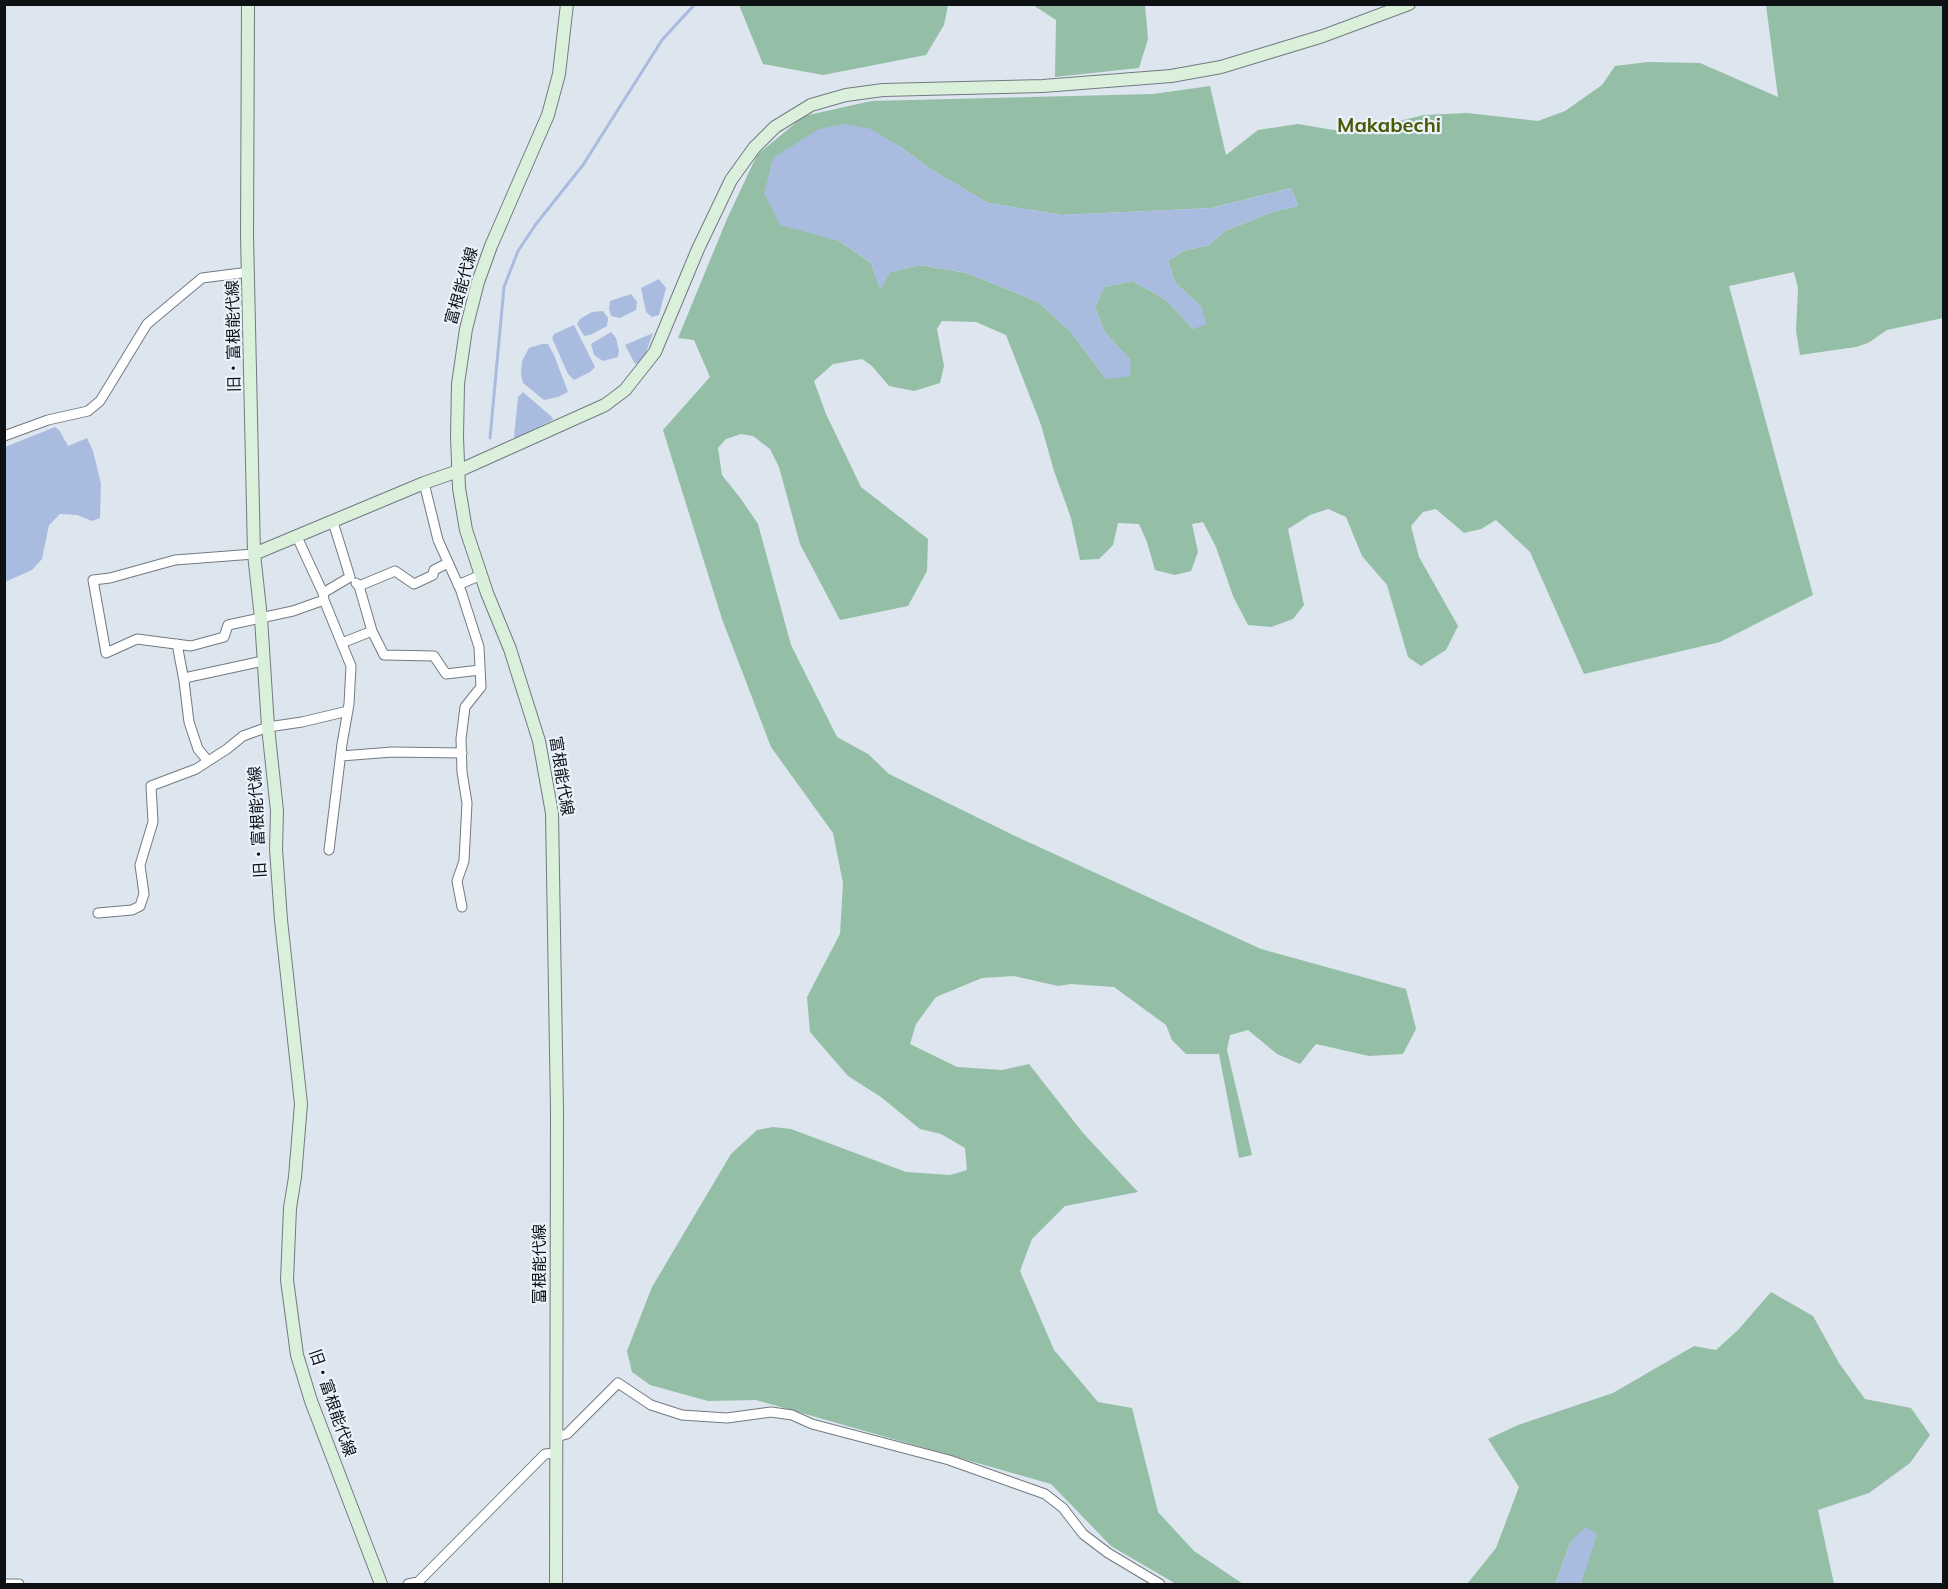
<!DOCTYPE html>
<meta charset="utf-8">
<style>
body{margin:0}
#map{position:relative;width:1948px;height:1589px;overflow:hidden;background:#dde5ee;font-family:Mulish,sans-serif}
canvas{display:block}
.frame{position:absolute;inset:0;border:6px solid #0e1114;pointer-events:none}
</style>
<div id="map">
<canvas width="1948" height="1589"></canvas>
<div class="frame"></div>
</div>
<script>
const context = document.querySelector('canvas').getContext('2d');
context.lineJoin = 'round';
function fillPath(path, color) { context.fillStyle = color; context.fill(path, 'evenodd'); }
const shape = rows => new Path2D(rows.map(r => 'M' + r).join(''));
function stroke(path, color, width, dash) { context.strokeStyle = color; context.lineWidth = width; context.lineCap = dash ? 'butt' : 'round'; context.setLineDash(dash || []); context.stroke(path); }
function write(font, color, halo, rows, align = 'center') {
  context.font = font + ' Mulish,"Noto Sans JP",sans-serif'; context.lineWidth = 4.5; context.setLineDash([]); context.textBaseline = 'middle'; context.strokeStyle = halo; context.fillStyle = color; for (const [text, x, y, turn = 0] of rows) {
    context.save(); context.translate(x, y); context.rotate((+turn || 0) * Math.PI / 180); context.textAlign = isNaN(turn) ? turn : align; if (halo) context.strokeText(text, 0, 0); context.fillText(text, 0, 0); context.restore();
  }
}
const forest = shape([
 [739,5,948,5,944,25,926,55,823,75,763,64],
 [1033,5,1145,5,1148,39,1139,68,1055,77,1056,20],
 [1766,5,1943,5,1943,318,1887,330,1868,343,1856,347,1800,355,1796,331,1798,288,1794,272,1729,286,1813,595,1720,642,1584,674,1530,552,1496,520,1481,529,1464,533,1436,509,1423,512,1411,526,1419,557,1458,626,1446,650,1421,666,1408,657,1387,585,1362,556,1346,517,1328,509,1310,515,1288,529,1304,605,1293,619,1271,627,1248,625,1233,596,1216,547,1203,522,1192,524,1198,552,1191,571,1175,575,1155,570,1147,542,1139,524,1118,523,1113,545,1099,559,1080,560,1071,518,1054,471,1041,425,1006,335,976,322,942,321,937,329,944,366,940,383,914,391,889,386,872,366,862,359,833,364,814,381,826,414,861,487,928,539,927,571,908,606,840,620,800,544,779,467,770,449,753,436,741,434,726,439,718,448,722,475,741,499,758,524,791,645,837,737,868,754,889,774,1013,835,1261,949,1406,989,1416,1029,1403,1054,1369,1056,1316,1044,1300,1064,1277,1054,1248,1030,1230,1035,1227,1050,1252,1155,1239,1158,1219,1054,1186,1054,1172,1040,1166,1025,1114,987,1071,984,1058,986,1014,976,982,978,936,997,916,1024,910,1044,957,1067,1002,1070,1029,1064,1083,1133,1138,1192,1065,1206,1032,1239,1020,1271,1054,1350,1098,1402,1132,1408,1158,1512,1194,1551,1243,1584,1176,1584,1111,1546,1051,1484,756,1400,708,1401,650,1385,632,1372,627,1351,652,1287,731,1154,757,1130,773,1127,791,1129,906,1172,950,1175,967,1170,965,1148,941,1134,920,1129,881,1097,848,1076,810,1032,807,997,840,934,843,883,833,833,771,747,722,619,663,430,710,377,694,340,678,338,727,219,757,155,804,116,871,101,1153,94,1210,86,1226,155,1258,130,1298,124,1333,130,1363,130,1424,115,1467,113,1538,121,1565,111,1602,85,1615,66,1648,62,1700,63,1778,97],
 [898,145,932,170,988,203,1062,215,1211,208,1291,188,1298,206,1272,212,1225,231,1209,245,1183,251,1168,261,1175,283,1201,306,1193,329,1165,299,1132,281,1104,287,1095,307,1104,331,1131,361,1106,379,1070,331,1038,302,967,273,920,265,890,272,880,289,871,263,839,241],
 [1771,1292,1813,1316,1839,1363,1865,1399,1911,1408,1930,1435,1910,1463,1869,1493,1818,1510,1834,1584,1581,1584,1582,1579,1571,1541,1555,1584,1467,1584,1496,1548,1519,1487,1488,1439,1518,1425,1613,1393,1694,1346,1716,1350,1738,1330]
]);
const water = shape([
 [845,124,871,129,898,145,932,170,988,203,1062,215,1211,208,1291,188,1298,206,1272,212,1225,231,1209,245,1183,251,1168,261,1175,283,1201,306,1207,324,1193,329,1165,299,1132,281,1104,287,1095,307,1104,331,1131,361,1130,376,1106,379,1070,331,1038,302,967,273,921,265,890,272,880,290,871,263,839,241,780,225,764,193,773,158,819,129],
 [659,279,666,288,659,315,652,317,646,312,641,288],
 [631,294,637,302,636,310,620,318,611,316,609,308,610,301],
 [603,311,608,318,607,326,590,335,584,336,577,324,580,319,592,312],
 [574,325,595,367,590,372,574,380,568,374,552,338,554,334],
 [611,332,616,338,619,351,618,357,603,361,594,355,591,344],
 [653,333,643,361,635,364,625,345],
 [542,344,548,344,554,355,568,392,558,397,544,400,523,383,521,374,522,361,529,348],
 [523,392,553,418,552,420,517,438,514,437,518,397],
 [55,427,59,430,68,446,87,438,93,451,101,484,100,518,92,521,77,515,60,514,49,525,42,559,32,570,5,582,5,447],
 [1586,1527,1597,1534,1581,1584,1555,1584,1571,1541]
]);
const stream = shape([
 [490,438,504,287,518,251,536,224,583,165,662,40,695,4]
]);
const street = shape([
 [4,436,48,420,88,411,100,401,147,324,202,278,249,272],
 [424,483,438,540,461,591,479,647,481,687,465,707,461,739,462,772,467,803,464,861,457,881,462,907],
 [297,537,323,593],
 [254,554,175,560,110,578,93,580,106,653,137,639,191,646,224,637,228,625,293,611,324,600,323,593,350,577,333,522],
 [458,585,481,575],
 [359,586,395,571,414,584,433,575,434,570,448,563],
 [324,600,351,666,349,704,342,744,329,850],
 [372,631,384,655,434,656,446,674,480,670],
 [342,643,372,631,359,586,356,583],
 [177,644,184,681],
 [341,756,392,752,462,753],
 [208,761,198,749,189,722,184,681,189,677,263,661],
 [98,913,132,910,140,906,144,894,140,865,153,822,151,786,196,769,227,749,243,736,268,727,302,722,348,711],
 [556,1437,567,1434,618,1383,651,1405,682,1415,727,1418,771,1412,792,1415,812,1424,949,1460,1045,1494,1063,1508,1083,1534,1108,1553,1160,1584],
 [4,1584,19,1584],
 [408,1584,418,1582,545,1454,556,1453]
]);
const secondary = shape([
 [248,4,247,235,254,554,261,618,268,727,277,811,276,849,281,920,301,1104,295,1177,290,1208,287,1280,297,1355,311,1401,381,1584],
 [254,554,424,483,458,471,605,405,625,390,655,352,698,249,731,180,754,148,775,127,811,105,846,95,883,90,1043,86,1171,76,1221,67,1323,36,1409,4],
 [556,1584,557,1111,552,813,539,741,510,649,487,593,466,530,459,488,457,437,458,384,466,329,478,282,491,246,548,115,559,74,567,4]
]);
const streetNames = [
 ["富根能代線",462,286,-74],
 ["旧・富根能代線",234,336,-91],
 ["富根能代線",561,776,81],
 ["旧・富根能代線",258,822,-93],
 ["富根能代線",540,1264,-90],
 ["旧・富根能代線",332,1403,71]
];
const quarterNames = [
 ["Makabechi",1389,126]
];
fillPath(forest, '#95bea6');
fillPath(water, '#a9bce0');
stroke(stream, '#a9bce0', 3);
stroke(street, '#727a82', 11);
stroke(secondary, '#727a82', 14);
stroke(street, '#fff', 9);
stroke(secondary, '#daf0da', 12);
write('16px', '#0e1114', '#eaf2fc', streetNames);
write('bold 20px', '#4b5804', '#eaf2fc', quarterNames);
</script>
